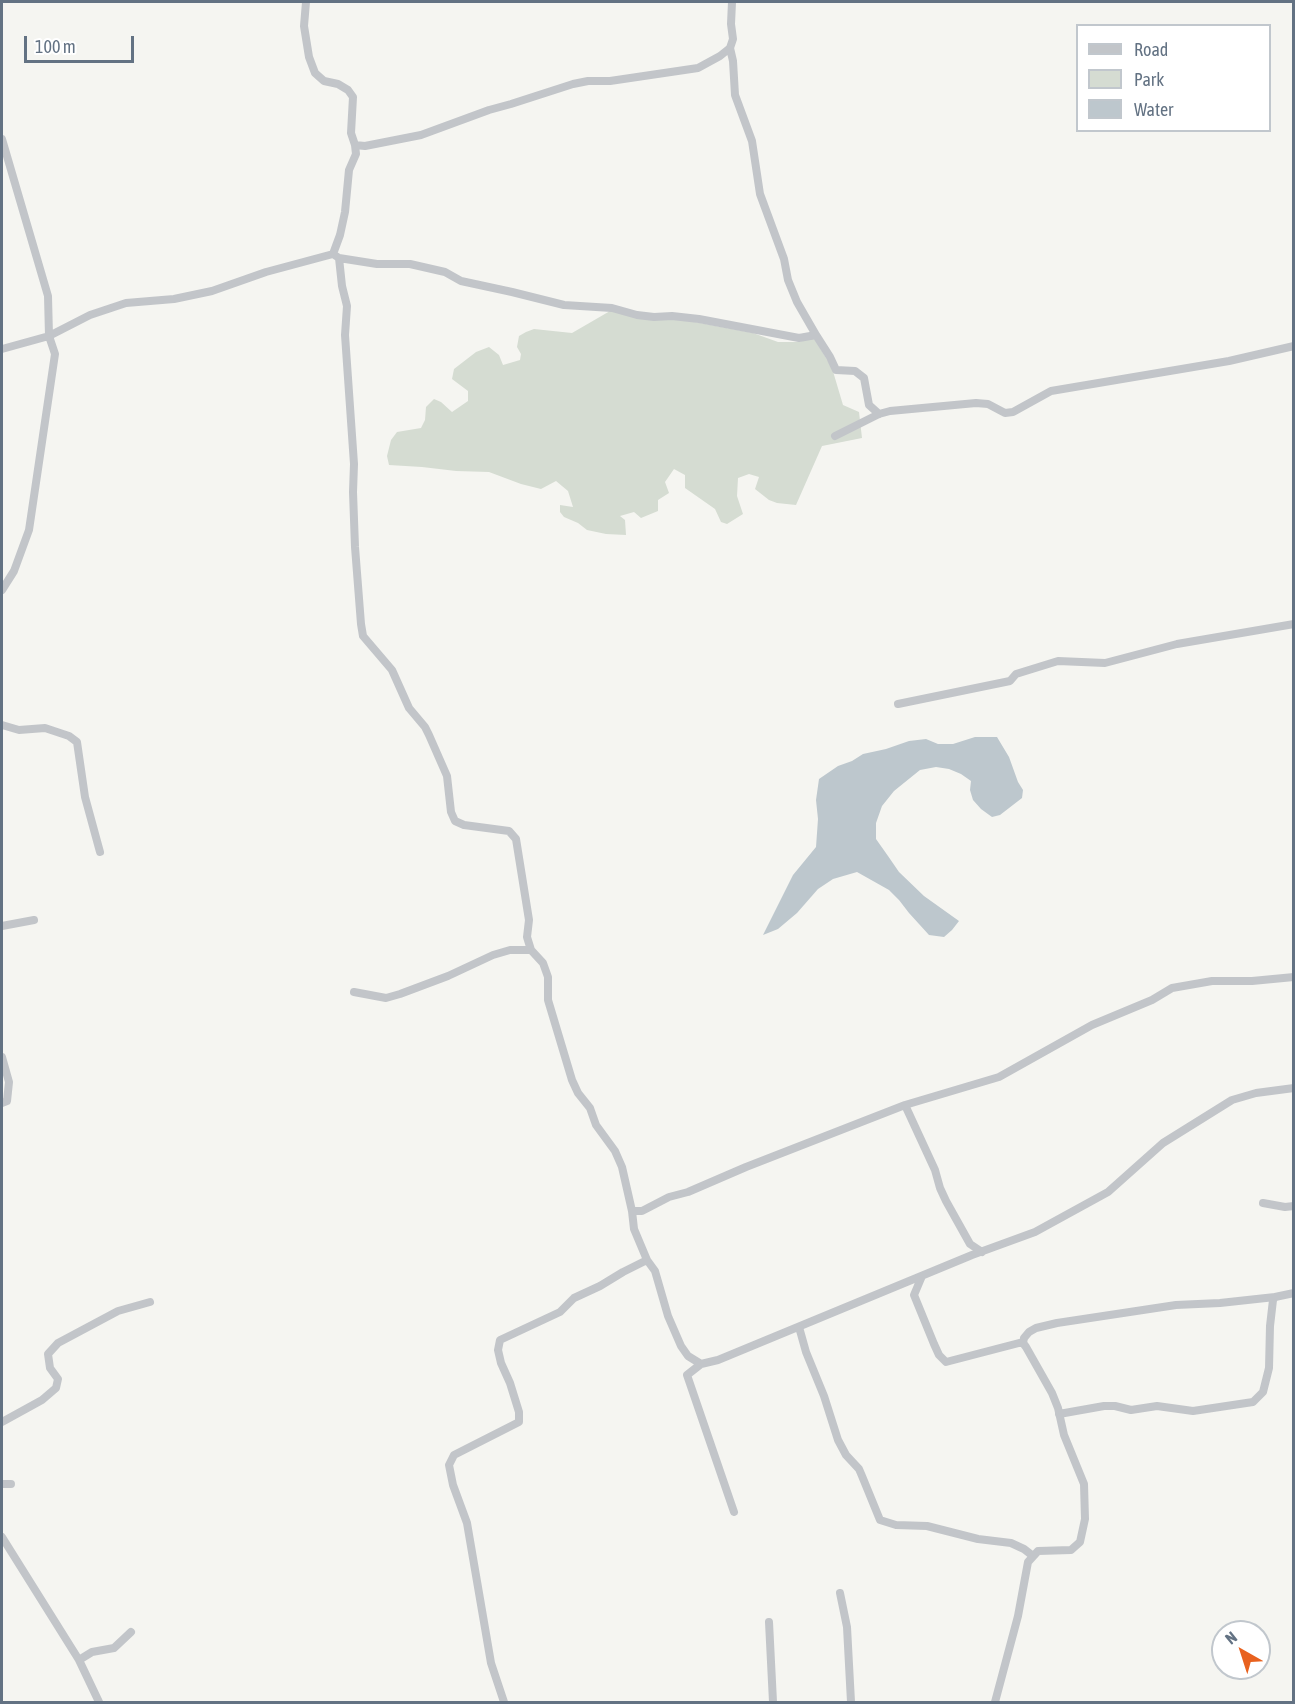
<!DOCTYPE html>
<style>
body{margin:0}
#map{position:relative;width:1295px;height:1704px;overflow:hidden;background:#f5f5f1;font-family:"Asap Condensed",sans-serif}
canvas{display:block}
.frame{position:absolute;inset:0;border:3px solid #637283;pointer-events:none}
.legend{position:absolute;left:1076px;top:24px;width:195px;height:108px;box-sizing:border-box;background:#fff;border:2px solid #c1c7cd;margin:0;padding:8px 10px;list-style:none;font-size:18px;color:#637283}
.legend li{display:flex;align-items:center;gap:12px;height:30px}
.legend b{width:30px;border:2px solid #c1c7cd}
.north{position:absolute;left:1211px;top:1620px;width:60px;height:60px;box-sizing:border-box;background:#fff;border:2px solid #c1c7cd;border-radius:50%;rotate:321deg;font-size:16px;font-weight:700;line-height:24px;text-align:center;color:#637283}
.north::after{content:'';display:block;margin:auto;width:21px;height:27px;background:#e8611e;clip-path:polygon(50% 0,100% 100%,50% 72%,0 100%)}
.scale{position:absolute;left:24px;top:36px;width:110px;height:27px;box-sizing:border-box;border:3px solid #637283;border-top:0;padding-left:8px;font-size:18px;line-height:21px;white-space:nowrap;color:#637283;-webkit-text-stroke:4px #fff;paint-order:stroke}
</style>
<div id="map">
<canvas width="1295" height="1704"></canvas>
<div class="frame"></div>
<ul class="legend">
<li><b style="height:8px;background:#c2c5c9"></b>Road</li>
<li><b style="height:16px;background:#d5dcd2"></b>Park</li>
<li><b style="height:16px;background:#bdc7cd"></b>Water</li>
</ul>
<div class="north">N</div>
<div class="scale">100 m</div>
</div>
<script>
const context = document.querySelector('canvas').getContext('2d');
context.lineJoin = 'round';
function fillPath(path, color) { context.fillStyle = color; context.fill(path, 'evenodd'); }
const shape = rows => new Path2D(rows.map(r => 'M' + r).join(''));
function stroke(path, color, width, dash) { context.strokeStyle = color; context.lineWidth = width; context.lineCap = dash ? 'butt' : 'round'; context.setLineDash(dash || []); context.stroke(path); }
const green = shape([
 [610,311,679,319,753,333,778,342,798,342,814,338,832,368,843,405,859,412,862,438,822,446,796,505,777,503,769,500,755,489,759,477,749,474,738,478,737,496,743,514,727,524,721,522,715,509,685,488,685,475,674,469,665,482,669,493,658,500,658,511,641,518,634,512,620,516,625,520,626,535,606,534,587,530,578,523,564,517,560,512,560,505,573,507,568,491,556,481,541,489,521,484,489,472,456,471,422,467,389,465,387,456,391,440,397,432,421,428,425,420,426,407,434,399,441,402,452,412,468,401,468,391,452,379,454,369,476,352,489,347,499,355,503,365,520,360,521,354,517,347,519,336,526,332,534,329,572,333]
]);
const water = shape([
 [975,737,997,737,1009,757,1018,782,1023,790,1022,798,1000,815,992,817,981,809,973,800,970,790,971,781,961,774,949,769,936,767,920,770,894,791,882,806,876,823,876,839,888,856,899,872,924,896,959,921,952,930,944,937,929,935,909,913,899,900,889,890,857,872,833,879,818,889,797,913,778,929,763,935,793,875,816,847,818,819,816,800,819,779,838,766,852,761,863,754,886,749,909,741,926,739,938,744,953,744]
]);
const street = shape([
 [306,2,304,26,309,57,315,73,324,81,338,84,348,90,353,97,351,133,355,145,356,154,349,170,345,212,340,235,333,254],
 [730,48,733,61,735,95,752,141,760,194,784,259,788,280,797,302,816,335],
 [2,139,48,296,49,336,55,354,29,530,14,571,2,590],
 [355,145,365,146,421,135,489,110,511,104,573,84,588,81,610,81,698,68,720,56,730,48,733,39,731,24,732,2],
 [339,258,377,264,410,264,445,272,461,281,512,292,564,305,612,308,637,315,654,317,672,316,699,319,799,338,816,335,830,357,836,370,855,371,864,378,869,405,879,414],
 [2,349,49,336,90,315,126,303,174,299,212,291,266,272,333,254,339,258,342,286,347,306,345,335,354,464,353,492,355,547,361,624,363,636,392,670,409,708,425,727,429,735,447,776,451,812,455,821,464,825,509,831,516,839,529,920,527,937,531,950,543,963,548,977,548,1000,572,1080,578,1093,590,1108,596,1125,615,1151,622,1167,632,1211,634,1229,647,1260,655,1271,668,1316,681,1346,688,1356,701,1364,718,1360,972,1255,1035,1232,1108,1192,1163,1143,1232,1100,1256,1093,1294,1088],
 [835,436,879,414,890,411,976,403,988,404,1005,413,1013,412,1051,391,1229,361,1294,346],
 [898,704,1010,681,1016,674,1058,661,1105,663,1177,644,1294,624],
 [2,725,19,730,45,728,69,736,77,742,85,797,100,852],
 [2,926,34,920],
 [354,992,386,998,400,994,448,976,493,955,510,950,531,950],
 [2,1057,9,1082,7,1101,2,1103],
 [905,1105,999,1077,1092,1025,1152,1000,1172,988,1212,981,1252,981,1294,977],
 [1263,1203,1285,1207,1294,1206],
 [632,1211,642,1211,669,1197,688,1192,746,1167,905,1105,935,1170,940,1188,946,1201,970,1244,982,1252],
 [922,1276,914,1295,934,1344,939,1355,946,1362,1019,1343,1023,1343,1026,1347,1052,1393,1058,1408,1064,1435,1084,1484,1085,1519,1080,1542,1071,1550,1038,1551,1028,1562,1018,1616,995,1702],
 [799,1327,806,1352,824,1396,838,1440,846,1455,859,1469,862,1476,880,1520,896,1525,927,1526,978,1539,1011,1543,1024,1549,1033,1556],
 [1023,1343,1024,1338,1029,1332,1036,1328,1057,1323,1176,1305,1220,1303,1275,1297],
 [701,1364,687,1375,734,1512],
 [1059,1414,1104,1406,1115,1406,1131,1410,1157,1406,1193,1411,1253,1402,1263,1392,1269,1368,1270,1326,1273,1300,1275,1297,1294,1293],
 [2,1422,42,1400,56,1388,58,1379,50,1368,48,1354,58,1343,118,1311,150,1302],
 [2,1484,11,1484],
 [2,1537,79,1660,99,1702],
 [840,1593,847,1627,851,1702],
 [769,1622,773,1702],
 [79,1660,92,1652,114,1648,131,1632],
 [504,1702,491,1663,467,1523,453,1485,449,1465,454,1455,519,1422,519,1412,510,1383,501,1363,498,1350,500,1340,560,1312,574,1298,600,1286,623,1272,647,1260]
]);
fillPath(green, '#d5dcd2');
fillPath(water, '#bdc7cd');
stroke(street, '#c2c5c9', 8);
</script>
